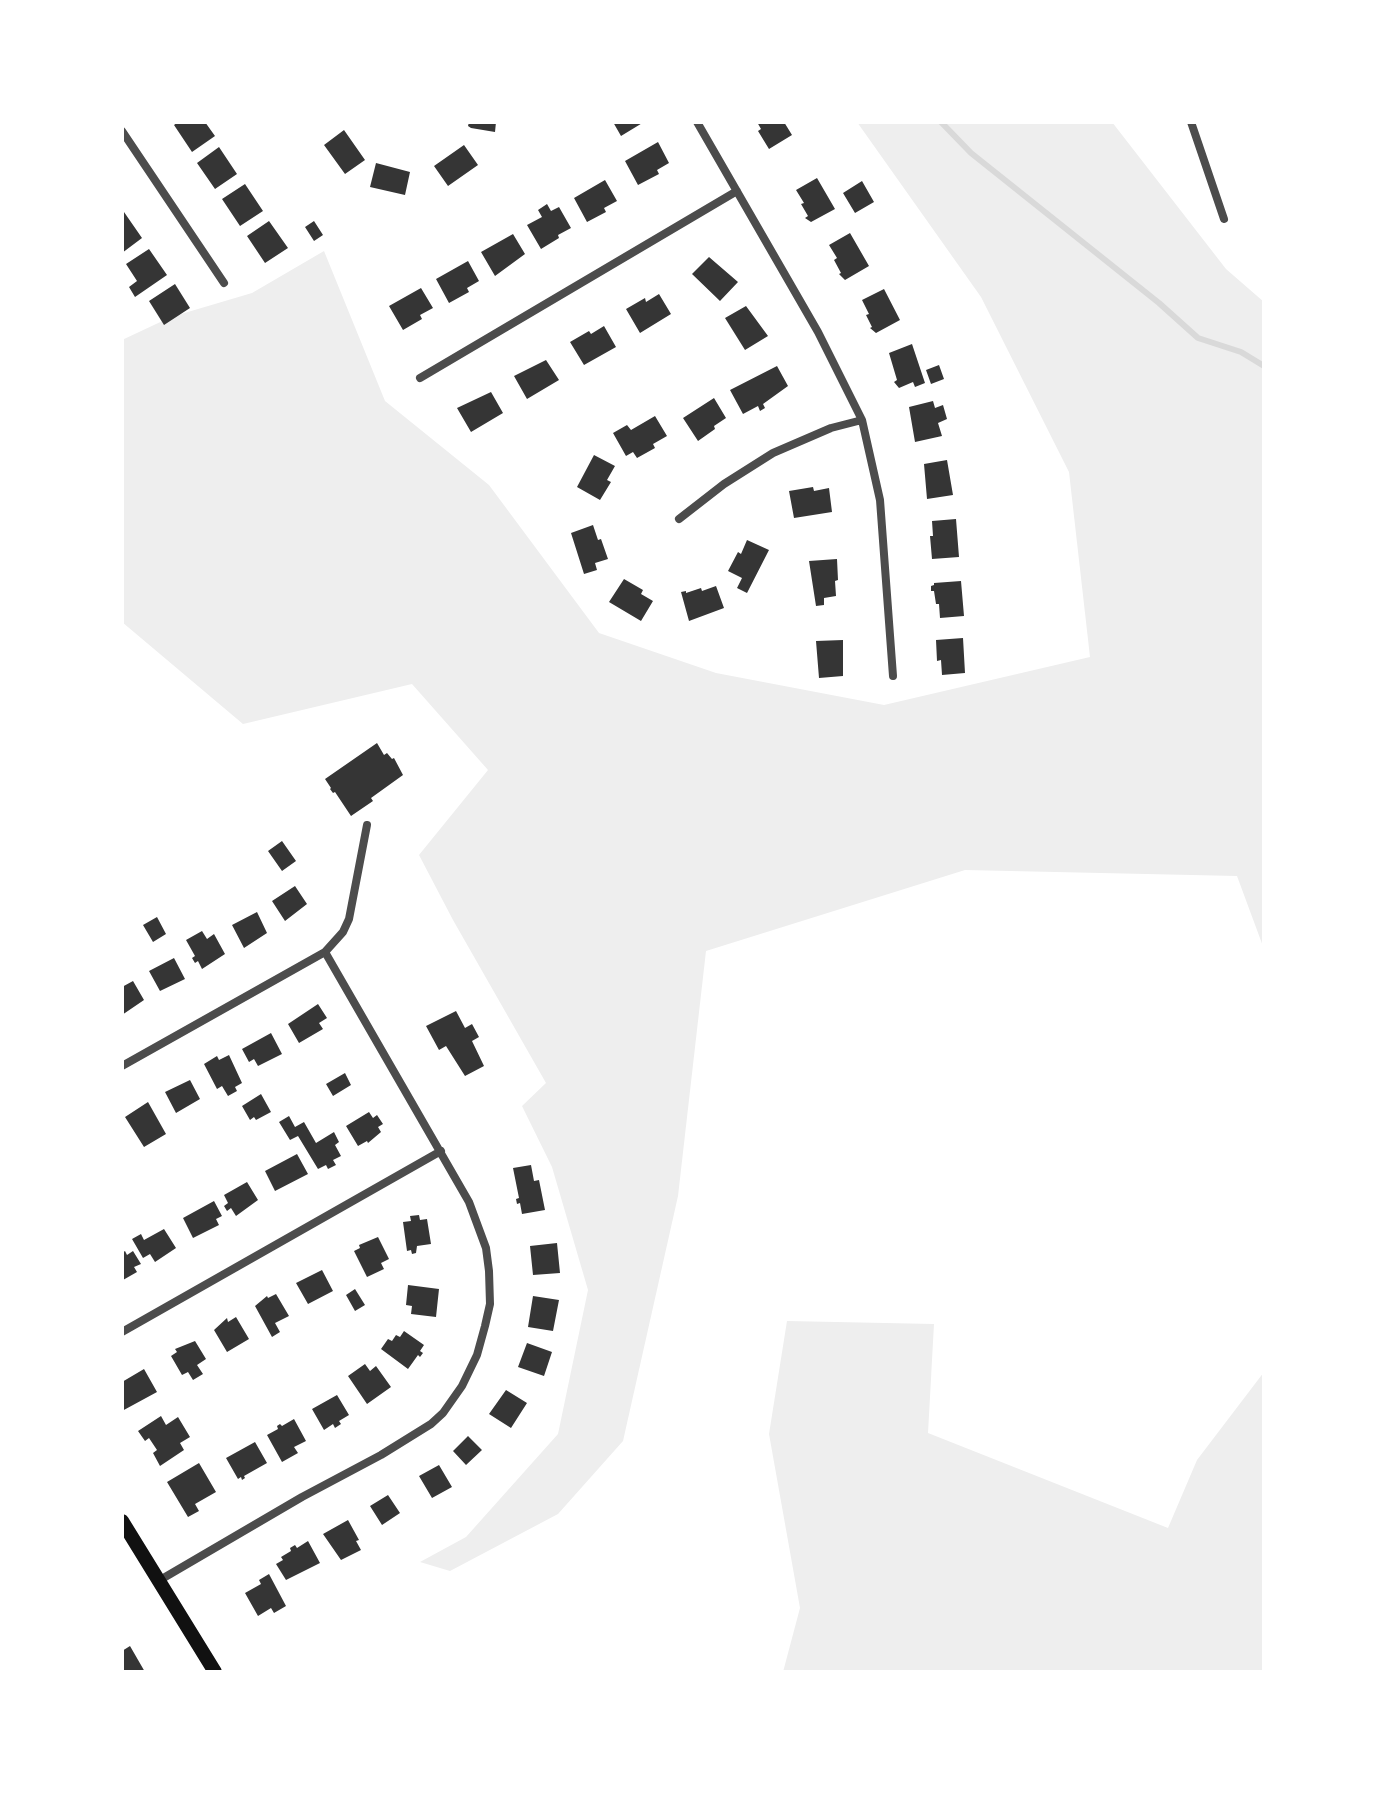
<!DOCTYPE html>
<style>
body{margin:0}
#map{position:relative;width:1386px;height:1794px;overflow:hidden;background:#fff;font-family:"Sofia Sans Condensed",sans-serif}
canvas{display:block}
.frame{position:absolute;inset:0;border:124px solid #fff;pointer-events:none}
</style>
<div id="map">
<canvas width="1386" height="1794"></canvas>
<div class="frame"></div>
</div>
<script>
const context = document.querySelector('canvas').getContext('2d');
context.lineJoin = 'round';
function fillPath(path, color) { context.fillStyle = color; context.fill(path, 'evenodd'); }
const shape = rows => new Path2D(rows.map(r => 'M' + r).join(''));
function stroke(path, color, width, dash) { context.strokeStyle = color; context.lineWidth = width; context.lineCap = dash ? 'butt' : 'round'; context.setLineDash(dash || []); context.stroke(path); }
const green = shape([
 [857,122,1112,122,1226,269,1264,302,1264,949,1237,876,965,870,706,951,678,1196,623,1441,558,1514,450,1571,420,1562,466,1537,558,1434,588,1290,552,1167,522,1106,546,1083,453,920,419,855,488,770,412,684,243,724,122,622,122,340,171,317,252,293,324,251,385,401,489,485,599,633,716,673,884,705,1090,657,1069,472,981,297],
 [787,1321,934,1324,928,1433,1168,1528,1197,1460,1264,1372,1264,1672,783,1672,800,1608,769,1434]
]);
const stream = shape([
 [941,122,971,153,1159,303,1198,338,1241,352,1264,366]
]);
const building = shape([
 [178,122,205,122,215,136,192,152,174,125],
 [469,122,496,122,495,132,471,128,468,126],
 [613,122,644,122,621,136],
 [757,122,784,122,792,135,769,149,758,131,761,129],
 [344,130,365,160,345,174,324,145],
 [658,142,669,163,657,170,659,174,638,185,625,161],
 [464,145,478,165,448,186,434,166],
 [219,147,237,174,215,189,197,163],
 [376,163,410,172,405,195,370,187],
 [817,178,835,209,811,222,805,218,808,216,801,204,804,203,796,190],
 [605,180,617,201,604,208,606,212,587,222,574,198],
 [862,181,874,202,855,213,843,193],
 [245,184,263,211,240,226,222,199],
 [547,204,551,211,559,207,571,228,558,235,559,238,541,249,527,225,542,217,538,210],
 [124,212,142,238,122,253,122,213],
 [269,221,288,248,265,263,247,236],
 [314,221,323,235,314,241,305,227],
 [850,233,869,266,845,280,839,274,841,273,834,260,837,258,829,245],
 [513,234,525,254,495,276,481,252],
 [149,249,167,275,135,297,129,287,137,281,126,264],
 [709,257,738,282,720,301,692,274],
 [468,261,479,281,467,288,469,292,449,303,436,279],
 [175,284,190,308,164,325,149,301],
 [421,288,433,308,420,315,422,319,403,330,389,306],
 [884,289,900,320,876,333,870,328,872,327,866,315,869,314,862,300],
 [659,294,671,314,640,333,626,309,645,298,646,302],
 [746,306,768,336,745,350,725,318],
 [604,326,616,347,584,365,570,342,589,331,591,334],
 [912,344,925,383,915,387,913,382,899,388,894,382,897,380,889,353],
 [546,360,559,380,527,399,514,376],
 [939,365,944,379,931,384,926,370],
 [777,366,788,386,763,404,765,408,760,411,758,406,743,414,730,390],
 [491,392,503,413,471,432,457,408],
 [714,398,726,418,714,426,715,429,698,441,683,418],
 [933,401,935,408,943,405,947,419,938,423,942,436,915,442,909,407],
 [655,416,667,436,653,444,655,448,637,458,633,452,626,456,613,433,627,425,631,430],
 [594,455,615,466,607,480,611,482,600,500,577,487],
 [947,460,953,495,927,499,924,464],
 [813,487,814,491,829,488,832,512,794,518,789,491],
 [956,519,959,557,932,559,930,536,933,536,932,521],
 [593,525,598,540,601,539,608,559,595,563,597,570,584,574,571,533],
 [747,540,769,550,747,593,737,588,742,578,728,571,738,552,741,554],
 [837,559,838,580,835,581,836,596,824,598,824,605,816,606,809,561],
 [624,579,643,590,641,594,653,601,641,621,609,602],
 [961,581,964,616,940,618,939,604,936,604,934,591,931,591,931,586,934,585,934,583],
 [716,586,724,608,689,621,681,592,686,591,686,593,701,588,702,591],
 [963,638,965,673,942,675,941,660,937,661,936,640],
 [843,640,843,676,819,678,816,641],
 [377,743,384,755,387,753,392,759,394,758,403,775,371,798,373,801,351,816,335,792,333,793,330,789,331,788,325,779],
 [282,841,296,861,282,871,268,851],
 [295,886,307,904,285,921,272,901],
 [257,912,267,933,244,948,232,925],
 [157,917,166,934,153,942,143,925],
 [202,931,207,939,214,934,225,954,202,969,198,961,195,963,192,958,195,956,186,940],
 [174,958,185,979,160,991,149,971],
 [133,981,144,1000,122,1015,122,987],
 [318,1004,327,1018,319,1023,323,1029,299,1043,288,1024],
 [456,1011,465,1028,472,1024,479,1037,472,1041,484,1066,465,1076,446,1046,439,1050,426,1026],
 [271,1033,282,1054,258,1066,254,1059,249,1062,242,1049],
 [229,1055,242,1083,235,1087,237,1091,228,1096,222,1086,217,1089,204,1064,217,1056,219,1060],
 [345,1073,351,1085,333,1096,326,1084],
 [190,1080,200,1099,176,1113,165,1092],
 [261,1094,271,1112,256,1120,254,1117,250,1120,242,1106],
 [148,1102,166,1134,144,1147,125,1117],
 [369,1112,373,1118,377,1115,383,1124,378,1127,381,1132,368,1143,367,1141,358,1146,346,1126],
 [289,1116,295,1127,304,1122,316,1143,334,1132,339,1142,335,1145,341,1156,333,1160,336,1165,328,1169,326,1165,318,1169,298,1136,290,1140,279,1122],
 [297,1154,308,1174,275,1191,265,1171],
 [531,1165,534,1181,539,1180,545,1210,522,1214,520,1203,517,1204,516,1199,519,1198,513,1168],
 [247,1182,258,1200,236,1216,231,1208,227,1211,224,1206,228,1203,224,1195],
 [214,1201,222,1216,216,1219,219,1225,193,1238,183,1218],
 [419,1215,420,1220,427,1219,431,1244,417,1246,416,1253,412,1254,411,1250,407,1251,403,1222,411,1221,410,1216],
 [164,1229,176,1248,155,1262,150,1254,143,1258,132,1239,141,1234,144,1240],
 [378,1237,389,1259,381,1263,384,1269,367,1277,354,1251,360,1248,359,1245],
 [557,1243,560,1273,533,1275,530,1246],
 [125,1251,127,1255,133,1251,141,1264,134,1267,137,1272,123,1280,122,1253],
 [322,1270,333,1291,308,1304,296,1283],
 [408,1285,439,1289,436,1317,411,1314,412,1306,406,1305],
 [355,1289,365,1305,355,1311,346,1295],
 [276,1294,289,1316,275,1323,280,1332,272,1337,255,1306,267,1296,268,1298],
 [533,1296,559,1300,553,1331,528,1327],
 [236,1317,249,1339,227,1352,214,1330,227,1318,228,1322],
 [404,1331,424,1345,420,1351,423,1353,420,1357,418,1355,408,1369,381,1349,388,1339,392,1341,396,1335,400,1337],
 [195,1341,206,1359,197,1365,203,1374,193,1380,188,1372,182,1375,171,1356,177,1352,175,1349],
 [527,1343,552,1352,544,1376,518,1367],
 [365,1364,370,1371,376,1366,391,1387,367,1404,348,1376],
 [144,1369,157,1392,122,1411,122,1382],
 [506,1390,527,1403,511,1428,489,1414],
 [337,1395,349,1415,339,1421,341,1424,335,1428,333,1424,324,1430,312,1409],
 [161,1416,166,1425,178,1417,190,1437,180,1443,184,1450,160,1466,153,1453,157,1450,149,1438,145,1441,138,1431],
 [294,1419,306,1441,294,1447,298,1453,282,1462,267,1435,278,1429,277,1426,280,1424,282,1426],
 [468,1436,482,1450,466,1465,453,1451],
 [255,1442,267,1463,244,1476,245,1478,242,1480,241,1477,238,1479,226,1458],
 [199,1463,216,1492,195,1504,199,1511,188,1517,167,1482],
 [439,1465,452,1487,432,1498,419,1476],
 [388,1495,400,1513,382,1525,370,1506],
 [348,1520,359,1540,356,1541,361,1550,341,1560,323,1534],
 [308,1541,320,1563,286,1580,276,1564,283,1560,281,1557,291,1551,290,1548,295,1545,297,1548],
 [269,1574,286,1606,274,1613,271,1608,258,1616,245,1593,261,1584,259,1580],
 [130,1646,145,1672,122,1672,122,1651]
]);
const minor = shape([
 [697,122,818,332,862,420,880,500,893,676],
 [1191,122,1224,219],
 [122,131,224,283],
 [420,378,737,191],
 [679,519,724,484,773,453,831,428,862,420],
 [122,1066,325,952,343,932,349,919,367,825],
 [122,1332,441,1151],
 [160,1580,302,1497,381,1455,431,1424,443,1413,462,1386,477,1355,485,1326,490,1304,489,1271,486,1248,469,1202,325,952]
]);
const secondary = shape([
 [122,1521,215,1672]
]);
fillPath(green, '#eee');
stroke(stream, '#d9d9d9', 6);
fillPath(building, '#353535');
stroke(minor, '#4c4c4c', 8);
stroke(secondary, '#111', 14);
</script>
